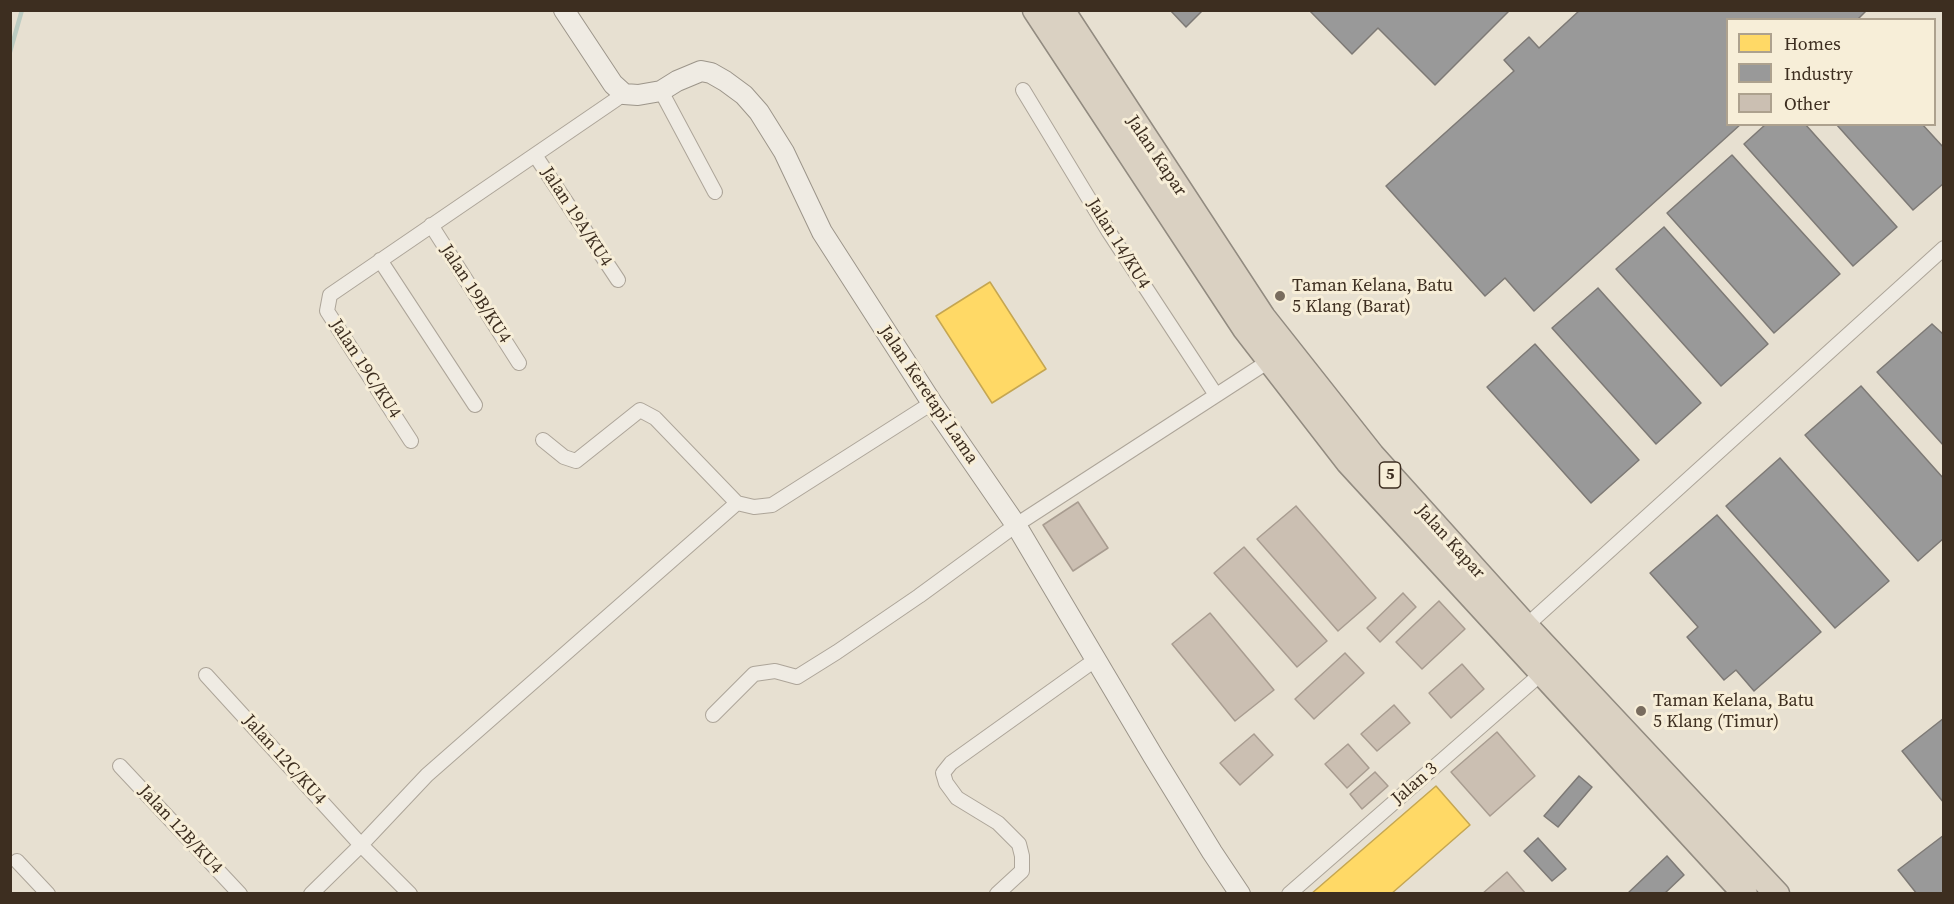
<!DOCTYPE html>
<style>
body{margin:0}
#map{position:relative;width:1954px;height:904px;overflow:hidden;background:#e7e0d1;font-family:"Source Serif 4",serif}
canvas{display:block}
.frame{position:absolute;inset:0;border:12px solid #3d2e20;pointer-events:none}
.legend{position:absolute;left:1726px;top:18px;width:210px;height:108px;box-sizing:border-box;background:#f7eed8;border:2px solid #ada18e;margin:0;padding:8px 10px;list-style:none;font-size:18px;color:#3d2e20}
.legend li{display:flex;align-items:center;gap:12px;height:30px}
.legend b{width:30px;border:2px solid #ada18e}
</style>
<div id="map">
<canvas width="1954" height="904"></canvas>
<div class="frame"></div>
<ul class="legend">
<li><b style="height:16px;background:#ffd966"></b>Homes</li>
<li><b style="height:16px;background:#999"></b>Industry</li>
<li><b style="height:16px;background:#cbbfb2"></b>Other</li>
</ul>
</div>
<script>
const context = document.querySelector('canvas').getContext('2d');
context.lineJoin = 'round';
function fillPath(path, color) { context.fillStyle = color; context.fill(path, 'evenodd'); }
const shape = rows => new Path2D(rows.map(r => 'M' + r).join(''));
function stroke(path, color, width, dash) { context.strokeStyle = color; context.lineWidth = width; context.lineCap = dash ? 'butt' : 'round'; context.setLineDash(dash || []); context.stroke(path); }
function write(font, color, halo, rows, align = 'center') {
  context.font = font + ' "Source Serif 4",serif'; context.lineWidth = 6; context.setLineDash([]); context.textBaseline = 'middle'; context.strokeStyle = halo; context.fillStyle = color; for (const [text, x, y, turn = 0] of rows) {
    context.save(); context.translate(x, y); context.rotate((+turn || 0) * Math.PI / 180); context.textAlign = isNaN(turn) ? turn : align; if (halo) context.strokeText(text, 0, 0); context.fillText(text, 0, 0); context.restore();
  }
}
const homes = shape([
 [990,282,1046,369,992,403,936,316,990,282],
 [1436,786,1470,825,1391,894,1311,894,1436,786]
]);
const industry = shape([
 [1170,10,1203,10,1186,27,1170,10],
 [1309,10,1510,10,1435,85,1378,28,1352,54,1309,10],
 [1580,10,1867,10,1857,20,1728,20,1728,124,1741,124,1534,311,1505,278,1485,296,1386,186,1514,71,1504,60,1529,37,1539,48,1580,10],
 [1766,124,1805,124,1897,227,1853,266,1744,144,1766,124],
 [1836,124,1922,124,1944,148,1944,183,1913,210,1836,124],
 [1732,155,1840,274,1774,333,1667,213,1732,155],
 [1664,227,1768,344,1721,386,1616,269,1664,227],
 [1598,288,1701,403,1656,444,1552,328,1598,288],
 [1932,324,1944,335,1944,446,1877,372,1932,324],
 [1535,344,1639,460,1591,503,1487,387,1535,344],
 [1861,386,1944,479,1944,538,1918,561,1805,435,1861,386],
 [1780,458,1889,581,1835,628,1726,506,1780,458],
 [1717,515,1821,632,1754,691,1736,670,1724,680,1687,637,1698,627,1650,573,1717,515],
 [1944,718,1944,803,1902,751,1944,718],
 [1579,776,1592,787,1558,827,1544,816,1579,776],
 [1944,835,1944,894,1917,894,1898,870,1944,835],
 [1538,838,1566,869,1552,881,1524,851,1538,838],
 [1667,856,1684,875,1664,894,1627,894,1667,856]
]);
const stream = shape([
 [10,52,22,10]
]);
const building = shape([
 [1078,502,1108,548,1073,571,1043,525,1078,502],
 [1296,506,1376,598,1338,631,1257,539,1296,506],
 [1244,547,1327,641,1297,667,1214,573,1244,547],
 [1403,593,1416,607,1380,642,1367,628,1403,593],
 [1439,601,1465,629,1422,669,1396,642,1439,601],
 [1210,613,1274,690,1235,721,1172,644,1210,613],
 [1345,653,1364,673,1314,719,1295,699,1345,653],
 [1462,664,1484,689,1451,718,1429,693,1462,664],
 [1394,705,1410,723,1377,751,1361,734,1394,705],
 [1497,732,1535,776,1490,816,1451,772,1497,732],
 [1254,734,1273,755,1240,785,1220,763,1254,734],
 [1348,744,1369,768,1347,788,1325,764,1348,744],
 [1375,772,1388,786,1362,809,1350,794,1375,772],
 [1507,872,1526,894,1482,894,1507,872]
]);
const street = shape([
 [1023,90,1109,232,1216,395],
 [661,91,715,192],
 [535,155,618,280],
 [431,225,519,363],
 [380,260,475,405],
 [543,440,564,457,576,461,640,410,655,418,737,503],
 [411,441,327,311,330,295,624,94],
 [1526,626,1944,248],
 [206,675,361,845,410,894],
 [713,715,754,674,775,671,797,677,837,652,919,596,1016,525,1269,361],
 [120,766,240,894],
 [17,861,48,894],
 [311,894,361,845,427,775,737,503,754,507,772,505,932,403],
 [997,894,1022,871,1022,856,1019,844,998,823,957,798,946,783,943,773,951,763,1095,660],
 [1289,894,1542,673]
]);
const secondary = shape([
 [564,10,613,84,624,94,638,95,661,91,677,81,701,71,711,73,725,81,744,95,759,112,784,152,822,232,932,403,1016,525,1153,756,1212,852,1240,894]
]);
const highway = shape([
 [1035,10,1245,329,1348,462,1745,894],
 [1062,10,1263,317,1372,455,1526,626,1777,894]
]);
const markers = [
 [1280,296,6,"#786c5e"],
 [1641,711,6,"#786c5e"]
];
const shields = [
 [1390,475,21]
];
const shieldNames = [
 ["5",1390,475]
];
const streetNames = [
 ["Jalan Kapar",1156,156,56],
 ["Jalan 19A/KU4",576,217,57],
 ["Jalan 14/KU4",1118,244,58],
 ["Jalan 19B/KU4",475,294,57],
 ["Jalan 19C/KU4",365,369,57],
 ["Jalan Keretapi Lama",928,395,56],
 ["Jalan Kapar",1450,542,48],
 ["Jalan 12C/KU4",284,760,48],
 ["Jalan 3",1415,784,-41],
 ["Jalan 12B/KU4",180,830,47]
];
const poiNames = [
 ["Taman Kelana, Batu",1292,286],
 ["5 Klang (Barat)",1292,307],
 ["Taman Kelana, Batu",1653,701],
 ["5 Klang (Timur)",1653,722]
];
fillPath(homes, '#ffd966');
stroke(homes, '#c5a651', 1.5);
fillPath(industry, '#999');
stroke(industry, '#7d7975', 1.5);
stroke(stream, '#bcccc2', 4.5);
fillPath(building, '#cbbfb2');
stroke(building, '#a89c90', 1.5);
stroke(street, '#ada599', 16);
stroke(secondary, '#9c958a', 22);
stroke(highway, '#928b80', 27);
stroke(street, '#efebe3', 14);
stroke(secondary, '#efebe3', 20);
stroke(highway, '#dad1c2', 24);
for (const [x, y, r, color] of markers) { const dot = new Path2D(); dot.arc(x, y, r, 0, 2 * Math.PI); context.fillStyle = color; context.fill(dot); stroke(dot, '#f7eed8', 2); }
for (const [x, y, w] of shields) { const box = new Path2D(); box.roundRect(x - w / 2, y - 13, w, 26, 4.5); context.fillStyle = '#f7eed8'; context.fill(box); stroke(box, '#3d2e20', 1.5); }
write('bold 16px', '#3d2e20', null, shieldNames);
write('18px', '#3d2e20', '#f7eed8', streetNames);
write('18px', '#3d2e20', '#f7eed8', poiNames, 'left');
</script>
